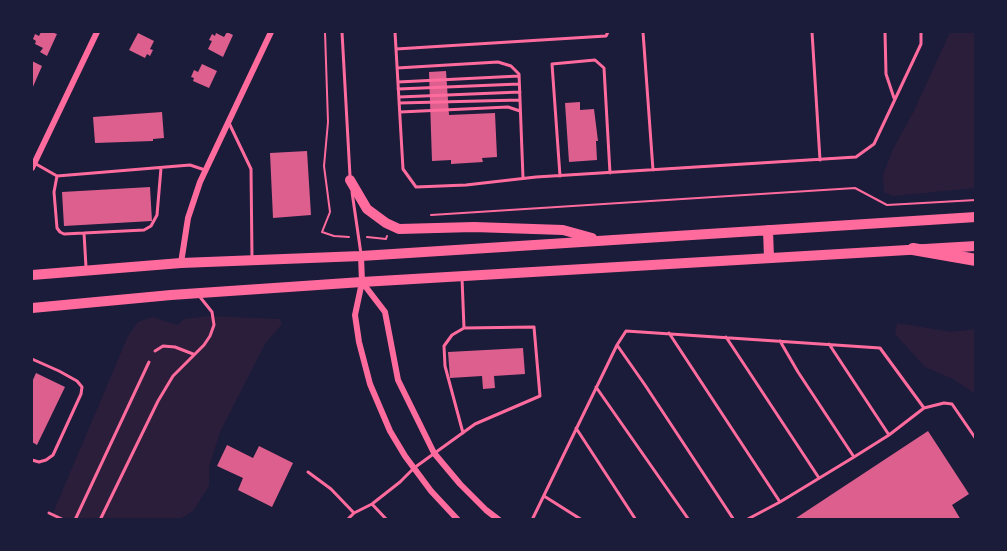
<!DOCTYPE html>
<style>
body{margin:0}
#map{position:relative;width:1007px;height:551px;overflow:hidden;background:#1b1b3a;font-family:"Alegreya Sans",sans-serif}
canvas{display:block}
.frame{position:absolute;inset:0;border:33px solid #1b1b3a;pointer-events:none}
</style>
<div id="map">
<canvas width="1007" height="551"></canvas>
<div class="frame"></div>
</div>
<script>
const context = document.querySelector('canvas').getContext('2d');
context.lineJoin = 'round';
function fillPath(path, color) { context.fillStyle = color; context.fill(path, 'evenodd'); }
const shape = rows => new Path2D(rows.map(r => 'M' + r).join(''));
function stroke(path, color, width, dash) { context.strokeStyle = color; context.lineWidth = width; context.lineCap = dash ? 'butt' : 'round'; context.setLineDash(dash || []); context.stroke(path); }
const green = shape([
 [950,32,975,32,975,188,893,196,884,192,883,175,893,149,914,111],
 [208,316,280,319,282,324,265,344,220,432,209,467,209,486,193,511,180,519,50,520,128,336,138,322,152,317,178,325,184,319],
 [897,323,951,332,975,329,975,394,953,379,925,367,895,334]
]);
const building = shape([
 [41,32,51,32,57,34,47,56,40,52,43,48,35,44,36,41,33,39,35,34,39,36],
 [227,32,233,35,223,57,208,49,212,41,209,40,212,34,215,36,216,33,224,37],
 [138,33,154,41,150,49,153,50,150,56,147,54,145,58,129,50],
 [32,61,42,66,32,89],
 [202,64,217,71,209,88,193,81,194,78,191,77,194,70,198,72],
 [446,71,449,115,495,113,497,157,482,158,483,162,451,164,451,160,432,161,429,72],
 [580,102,580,110,594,109,598,141,596,141,597,160,569,162,565,103],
 [162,112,164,138,153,139,153,141,95,143,93,117],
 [307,151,311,215,273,218,270,153],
 [150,187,152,221,64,226,62,192],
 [523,348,525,374,494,376,495,388,483,389,482,376,450,378,448,352],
 [36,373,65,387,37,445,32,442,32,382],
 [928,431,969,494,952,505,961,520,793,520],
 [227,445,253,458,259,446,293,463,272,507,238,490,243,478,217,466]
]);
const path = shape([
 [325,32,328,122,324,166,330,212,322,232,334,236,349,237],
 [431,215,855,188,887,205,976,200],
 [367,237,386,239,387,236]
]);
const service = shape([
 [342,32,350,176],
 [395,32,403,169,416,187,466,185,536,177,856,157,874,144,921,44,921,32],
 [643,32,653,170],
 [812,32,820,160],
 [885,32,886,74,894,98],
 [396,49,606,36,608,32],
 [397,68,498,62,511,66,519,74,523,178],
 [398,82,519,76],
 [398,89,519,84],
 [399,97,520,92],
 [399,103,520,100],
 [400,112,508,107,520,111],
 [229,123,251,169,252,258],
 [36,164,57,176,190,165,205,170],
 [57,176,54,192,57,228,60,232,64,234,144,230,151,226,157,215,161,168],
 [560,176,552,64,595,60,604,68,610,173],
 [352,192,361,254],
 [84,233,86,267],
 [669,333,780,502],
 [726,337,819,478],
 [780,341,798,372,854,457],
 [829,344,889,435],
 [617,345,645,385,734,520],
 [155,351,163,346,175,347,193,354],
 [32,359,59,371,77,381,82,387,81,394,53,455,46,460,39,462,32,460],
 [596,387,689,520],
 [924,408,944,403,952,404,976,439],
 [576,428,636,520],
 [463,433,445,366,444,346,452,335,464,328],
 [308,472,331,489,354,513,372,504,400,482,414,468,475,424,540,396,534,327,464,328,462,278],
 [544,496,582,520],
 [372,504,387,520],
 [49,513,64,520],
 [75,520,149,362],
 [100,520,158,401,173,376,204,345,210,336,214,325,212,312,200,297],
 [347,520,354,513],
 [532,520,617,345,626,331,880,348,924,408,889,435,854,457,780,502,746,520]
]);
const minor = shape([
 [32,168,97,32],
 [361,256,362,282,355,315,359,342,370,384,390,431,405,456,431,491,458,520],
 [181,263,188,218,200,182,271,32],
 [362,282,385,312,398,380,434,453,460,484,486,510,499,520]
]);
const primary = shape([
 [350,180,367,209,386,223,399,229,474,227,563,230,592,238],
 [768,230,769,258],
 [32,275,181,263,361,256,976,217],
 [32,308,171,295,362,282,976,246]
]);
const motorway = shape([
 [913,249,976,260]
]);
fillPath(green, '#2a1e3b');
fillPath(building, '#dd5f8e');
stroke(path, '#ff6b9d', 2);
stroke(service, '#ff6b9d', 3);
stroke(minor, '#ff6b9d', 6);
stroke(primary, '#ff6b9d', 10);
stroke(motorway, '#ff6b9d', 12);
</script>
